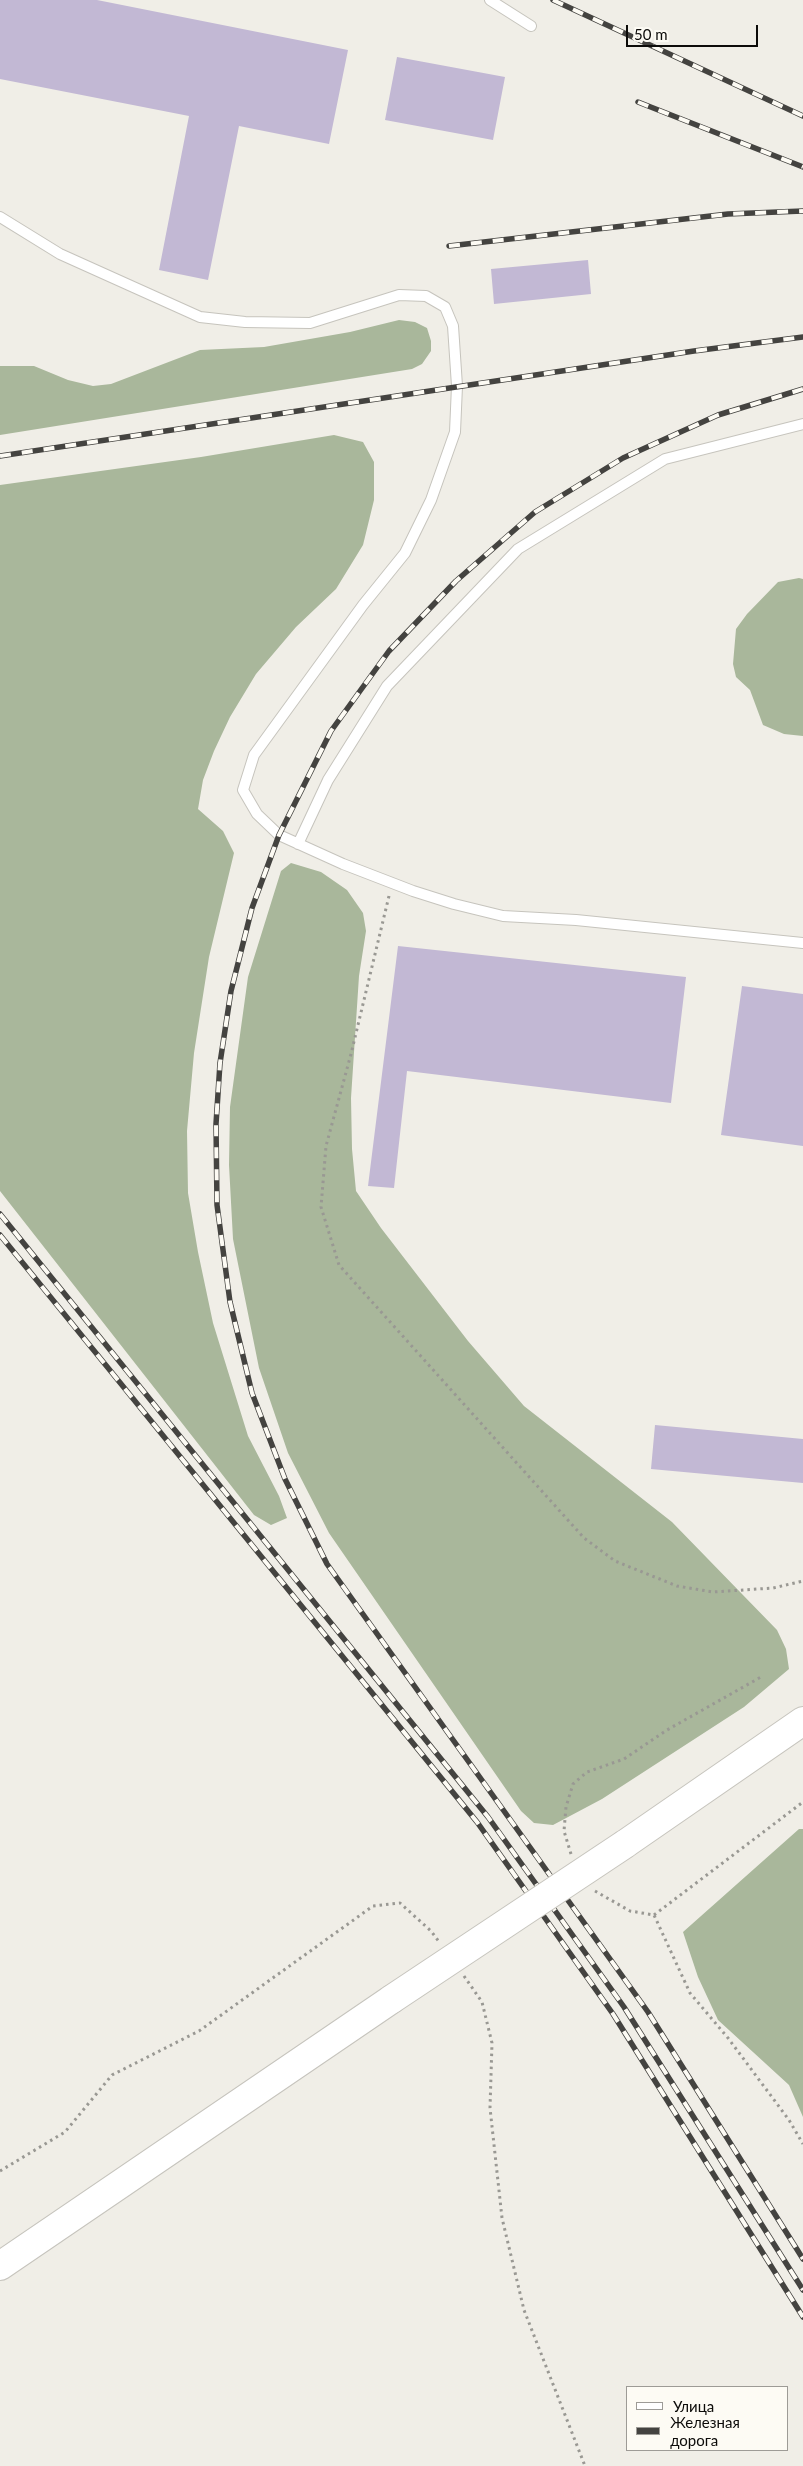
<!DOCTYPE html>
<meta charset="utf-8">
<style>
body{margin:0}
#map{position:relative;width:803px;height:2466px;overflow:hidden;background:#f0eee7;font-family:Lato,sans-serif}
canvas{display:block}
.legend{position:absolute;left:626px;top:2386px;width:162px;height:65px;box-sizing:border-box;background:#fdfbf4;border:1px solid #9d9b96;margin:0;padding:6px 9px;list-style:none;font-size:15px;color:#0c0b09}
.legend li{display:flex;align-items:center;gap:10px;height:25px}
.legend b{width:25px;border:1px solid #9d9b96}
.scale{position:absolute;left:626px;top:25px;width:132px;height:22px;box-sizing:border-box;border:2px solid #0c0b09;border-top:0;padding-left:6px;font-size:15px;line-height:18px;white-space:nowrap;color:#0c0b09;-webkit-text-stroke:4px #fdfbf4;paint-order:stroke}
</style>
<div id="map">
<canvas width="803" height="2466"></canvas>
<ul class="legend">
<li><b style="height:6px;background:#fff"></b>Улица</li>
<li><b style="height:6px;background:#444340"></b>Железная дорога</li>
</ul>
<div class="scale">50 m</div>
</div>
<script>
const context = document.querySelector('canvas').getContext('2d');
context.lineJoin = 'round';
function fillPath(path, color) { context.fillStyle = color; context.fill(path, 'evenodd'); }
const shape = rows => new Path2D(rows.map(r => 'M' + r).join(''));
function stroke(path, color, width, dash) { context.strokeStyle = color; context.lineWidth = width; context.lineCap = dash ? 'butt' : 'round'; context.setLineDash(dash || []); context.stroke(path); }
const forest = shape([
 [399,320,415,322,427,328,431,341,431,351,422,364,412,369,0,435,0,366,34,366,68,380,93,386,111,384,200,350,264,347,350,332],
 [334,435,363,442,374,462,374,500,363,545,336,589,296,627,256,674,230,717,214,751,203,780,198,809,223,831,234,853,209,957,194,1053,187,1131,188,1193,198,1252,213,1323,248,1436,279,1496,287,1518,271,1525,254,1515,0,1191,0,485,201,457],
 [799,578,803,579,803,736,784,734,763,725,750,690,736,677,733,664,736,629,747,614,778,582],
 [291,863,321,872,347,890,363,913,366,931,359,976,351,1098,352,1149,356,1191,381,1228,468,1341,524,1406,672,1522,777,1630,786,1649,789,1669,744,1707,602,1799,553,1825,534,1823,521,1811,329,1533,288,1453,259,1368,233,1239,229,1165,230,1107,248,977,281,871],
 [799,1829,803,1829,803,2117,789,2085,718,2020,698,1977,683,1932]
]);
const building = shape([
 [0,0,97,0,348,50,329,144,239,126,208,280,159,270,189,116,0,79],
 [397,57,505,77,493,140,385,120],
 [588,260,591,294,494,304,491,269],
 [398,946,686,977,671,1103,407,1071,394,1188,368,1186],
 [742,986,803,994,803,1146,721,1135],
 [655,1425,803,1439,803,1483,651,1469]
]);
const path = shape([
 [389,896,351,1054,326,1146,321,1207,339,1265,584,1538,615,1561,677,1586,713,1592,773,1588,803,1581],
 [571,1854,564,1831,566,1807,573,1784,587,1772,624,1759,667,1730,761,1677],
 [595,1891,630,1911,654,1915,690,1993,728,2038,789,2120,803,2144],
 [654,1915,803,1802],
 [464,1976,482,2002,492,2043,490,2108,502,2218,524,2310,585,2466],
 [0,2171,65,2132,112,2075,199,2031,373,1906,400,1903,431,1931,440,1943]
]);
const service = shape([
 [490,0,531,26],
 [0,217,60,254,200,317,245,322,310,323,399,295,426,296,445,307,453,326,457,386,455,432,431,500,405,553,363,605,254,755,243,790,257,814,279,835,343,864,413,891,454,904,503,916,576,920,803,943],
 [298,844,328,780,387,686,518,549,665,459,803,424]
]);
const secondary = shape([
 [625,1844,803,1721],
 [0,2266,392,1999]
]);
const rail = shape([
 [553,0,803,116],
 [638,102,803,167],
 [449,246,728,214,803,211],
 [803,389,718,415,623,458,535,512,456,581,389,651,331,731,279,835,252,908,231,991,220,1063,216,1124,217,1205,230,1302,252,1393,285,1479,327,1564,648,2012,803,2259],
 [0,456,694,351,803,337],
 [0,1214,488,1817,624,2007,803,2290],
 [0,1235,477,1822,613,2014,803,2317]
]);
const secondaryBridge = shape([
 [392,1999,625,1844]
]);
fillPath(forest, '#a9b79b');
fillPath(building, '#c2b8d4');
stroke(service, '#c6c4bd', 12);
stroke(secondary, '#c6c4bd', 30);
stroke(path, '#999893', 3, [2.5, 4]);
stroke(service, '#fff', 10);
stroke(secondary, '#fff', 28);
stroke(rail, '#444340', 5.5);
stroke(rail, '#fdfbf4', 4, [11]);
stroke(secondaryBridge, '#c6c4bd', 30, []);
stroke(secondaryBridge, '#fff', 28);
</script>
